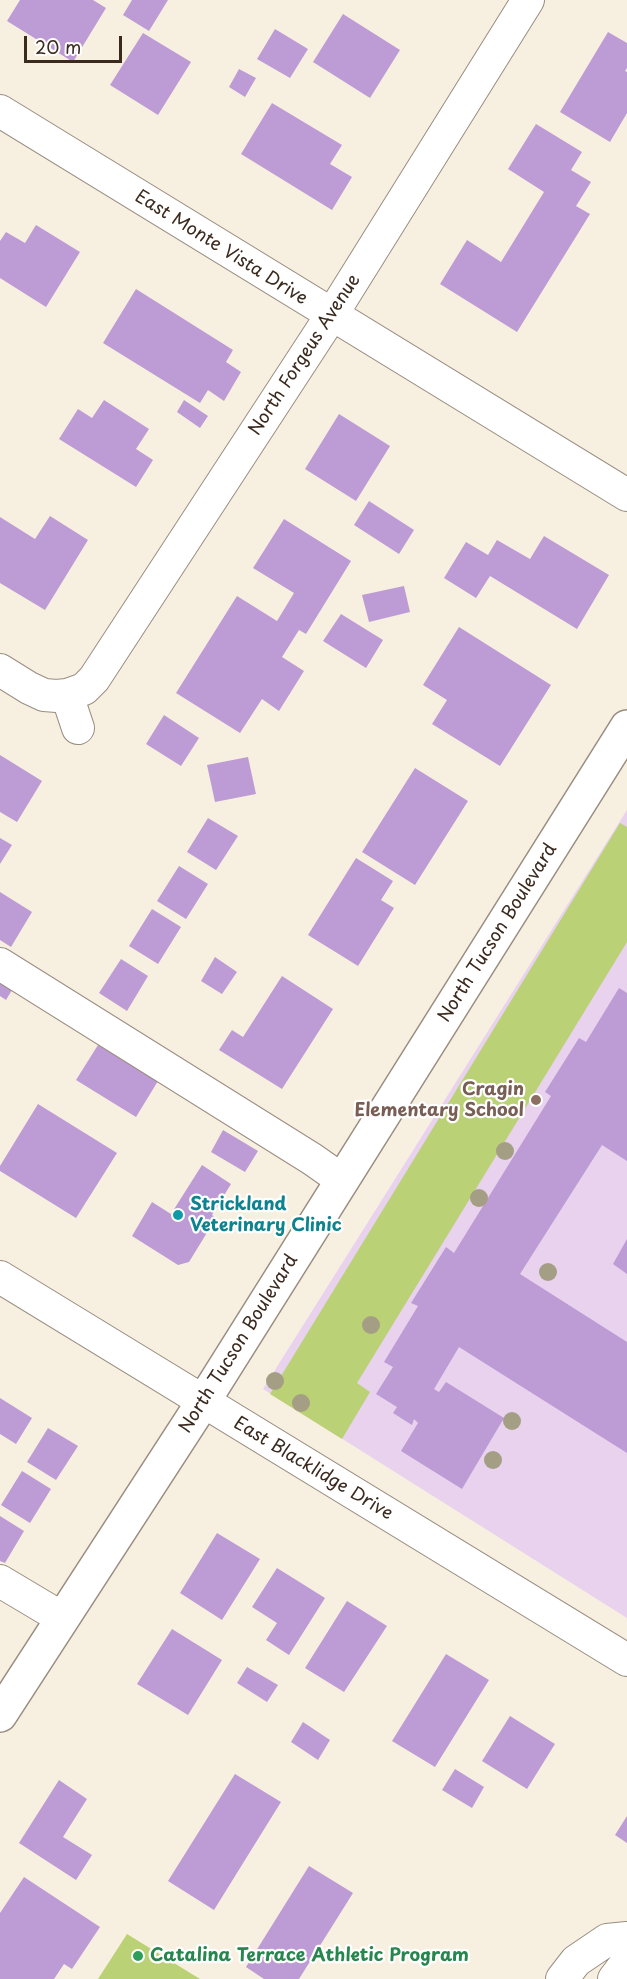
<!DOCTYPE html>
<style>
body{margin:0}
#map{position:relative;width:627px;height:1979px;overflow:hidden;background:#f7f0e1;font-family:"Playpen Sans",sans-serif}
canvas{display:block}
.scale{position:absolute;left:24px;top:36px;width:98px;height:27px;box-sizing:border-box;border:3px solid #3b2a1e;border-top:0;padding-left:8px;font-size:18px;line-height:21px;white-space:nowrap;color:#3b2a1e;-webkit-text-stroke:4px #fff;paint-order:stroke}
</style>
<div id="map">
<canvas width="627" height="1979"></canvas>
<div class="scale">20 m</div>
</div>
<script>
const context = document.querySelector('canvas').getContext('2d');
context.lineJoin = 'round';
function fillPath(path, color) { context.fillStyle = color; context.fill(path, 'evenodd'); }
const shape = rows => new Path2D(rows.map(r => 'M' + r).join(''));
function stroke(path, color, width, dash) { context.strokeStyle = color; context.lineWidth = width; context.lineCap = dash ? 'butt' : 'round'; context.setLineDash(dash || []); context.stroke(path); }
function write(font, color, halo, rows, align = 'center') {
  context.font = font + ' "Playpen Sans",sans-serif'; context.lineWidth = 4.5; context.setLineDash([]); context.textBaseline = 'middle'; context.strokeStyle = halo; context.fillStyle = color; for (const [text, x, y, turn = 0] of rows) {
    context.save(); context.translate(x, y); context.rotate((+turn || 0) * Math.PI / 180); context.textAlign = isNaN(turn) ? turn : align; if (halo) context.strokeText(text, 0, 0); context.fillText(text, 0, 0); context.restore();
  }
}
const built = shape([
 [627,810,627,1618,263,1389]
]);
const green = shape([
 [620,823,627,827,627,942,357,1383,370,1392,342,1439,270,1394],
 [127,1934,200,1979,98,1979]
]);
const building = shape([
 [20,0,93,0,106,8,73,62,7,21],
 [132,0,168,0,149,31,123,15],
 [343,14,400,50,370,98,313,62],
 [275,29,308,49,290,78,257,59],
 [608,32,627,43,627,68,625,71,627,72,627,113,610,142,560,112],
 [143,33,191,62,158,115,110,85],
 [239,69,256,78,245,97,229,87],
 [272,103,342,145,330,164,352,177,332,210,241,154],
 [536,124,582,152,571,170,591,182,576,206,590,214,517,332,440,284,467,240,501,262,544,192,508,169],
 [36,225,80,252,46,307,0,278,0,241,6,232,25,243],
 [136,289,233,350,226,362,241,372,224,401,208,390,200,403,103,343],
 [104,400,149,429,136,449,153,460,136,487,59,439,78,409,92,418],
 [184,400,208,416,200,428,177,412],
 [339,414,390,446,356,501,305,469],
 [369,501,414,530,399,554,354,525],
 [50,516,88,540,45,610,0,583,0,517,35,539],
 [284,519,351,561,306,634,299,630,282,657,304,671,279,711,262,699,240,733,176,693,237,596,277,621,294,593,253,568],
 [544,536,609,575,577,629,490,576,476,598,444,578,466,542,488,555,497,540,530,559],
 [404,586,410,612,369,622,362,595],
 [341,614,383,640,366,668,323,641],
 [459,627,551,685,500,766,432,724,447,700,423,685],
 [164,715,199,738,181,766,146,744],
 [0,755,42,781,17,822,0,812],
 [248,757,256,794,215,802,207,765],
 [415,768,468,801,415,885,362,852],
 [208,818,238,836,216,870,187,852],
 [0,838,12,845,0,864],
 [356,858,393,881,381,900,394,908,358,966,308,935],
 [179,866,208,884,186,919,157,901],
 [0,892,32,912,11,947,0,940],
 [152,909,181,927,158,964,129,946],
 [215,957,237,972,222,994,201,981],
 [121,959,148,976,127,1011,99,993],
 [282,976,333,1009,282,1089,219,1050,232,1030,243,1037],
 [0,983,12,990,6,1000,0,996],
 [619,988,627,993,627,1161,602,1145,520,1274,627,1342,627,1453,459,1347,434,1389,439,1392,446,1382,504,1418,462,1489,401,1451,418,1423,414,1419,412,1425,393,1413,397,1407,376,1394,393,1367,384,1362,418,1306,411,1303,446,1247,454,1253,551,1096,545,1092,579,1038,586,1042],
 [98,1045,158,1081,136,1117,76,1080],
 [38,1104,117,1153,76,1218,0,1171,0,1166],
 [223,1130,258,1151,245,1172,211,1152],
 [202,1165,231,1184,212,1215,216,1218,189,1262,178,1265,132,1236,152,1202,171,1214],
 [627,1239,627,1274,613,1264],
 [0,1398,32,1418,16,1444,0,1434],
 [48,1428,78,1446,56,1480,27,1462],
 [22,1471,51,1489,30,1523,1,1505],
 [0,1516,24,1531,5,1563,0,1561],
 [217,1533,260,1559,222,1620,180,1593],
 [277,1568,325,1598,289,1655,266,1640,277,1623,252,1607],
 [347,1601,387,1626,344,1692,305,1668],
 [172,1629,222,1660,188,1715,137,1684],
 [446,1654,489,1680,435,1767,392,1741],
 [247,1667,278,1685,267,1702,237,1683],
 [510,1716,555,1744,527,1789,482,1761],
 [303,1722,330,1740,318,1760,291,1742],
 [455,1769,484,1787,472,1808,442,1790],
 [235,1774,281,1802,214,1910,168,1881],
 [59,1780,87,1799,63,1837,92,1855,76,1880,19,1843],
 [627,1816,627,1843,615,1835],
 [309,1866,353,1893,299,1979,264,1979,246,1967],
 [24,1877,100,1927,72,1969,64,1964,54,1979,0,1979,0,1913]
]);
const minor = shape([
 [0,111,627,495],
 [0,670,29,688,44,695,57,696,67,695,84,689,94,679,331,316,528,0],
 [67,695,78,728],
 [0,964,312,1159,342,1180],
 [0,1277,627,1660],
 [0,1581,62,1618],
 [562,1979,576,1961,607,1940,627,1938],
 [614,1979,627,1962]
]);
const major = shape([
 [0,1715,203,1402,627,727]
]);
const trees = [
 [505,1151],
 [479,1198],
 [548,1272],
 [371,1325],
 [275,1381],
 [301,1403],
 [512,1421],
 [493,1460]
];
const markers = [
 [536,1100,6,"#8d6e63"],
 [178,1215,6,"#0f9aa8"],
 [138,1956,6,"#2e9e5b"]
];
const streetNames = [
 ["East Monte Vista Drive",221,248,32],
 ["North Forgeus Avenue",305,355,-57],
 ["North Tucson Boulevard",498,933,-58],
 ["North Tucson Boulevard",239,1344,-58],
 ["East Blacklidge Drive",313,1469,31]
];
const educationNames = [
 ["Cragin",524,1090],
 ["Elementary School",524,1111]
];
const cultureNames = [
 ["Strickland",190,1205],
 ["Veterinary Clinic",190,1226]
];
const leisureNames = [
 ["Catalina Terrace Athletic Program",150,1956]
];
fillPath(built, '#e8d2ee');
fillPath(green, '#bbd175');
fillPath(building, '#bd9bd5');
stroke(minor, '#998d80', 34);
stroke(major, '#998d80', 36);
stroke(minor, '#fff', 32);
stroke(major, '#fff', 33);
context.fillStyle = '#a49f84';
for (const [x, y] of trees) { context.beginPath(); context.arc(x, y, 9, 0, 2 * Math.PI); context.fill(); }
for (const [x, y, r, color] of markers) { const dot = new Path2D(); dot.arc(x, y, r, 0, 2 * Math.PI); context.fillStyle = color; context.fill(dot); stroke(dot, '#fff', 2); }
write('18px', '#3b2a1e', '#fff', streetNames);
write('bold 18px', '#785e54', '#fff', educationNames, 'right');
write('bold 18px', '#0d838f', '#fff', cultureNames, 'left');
write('bold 18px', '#27864d', '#fff', leisureNames, 'left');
</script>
